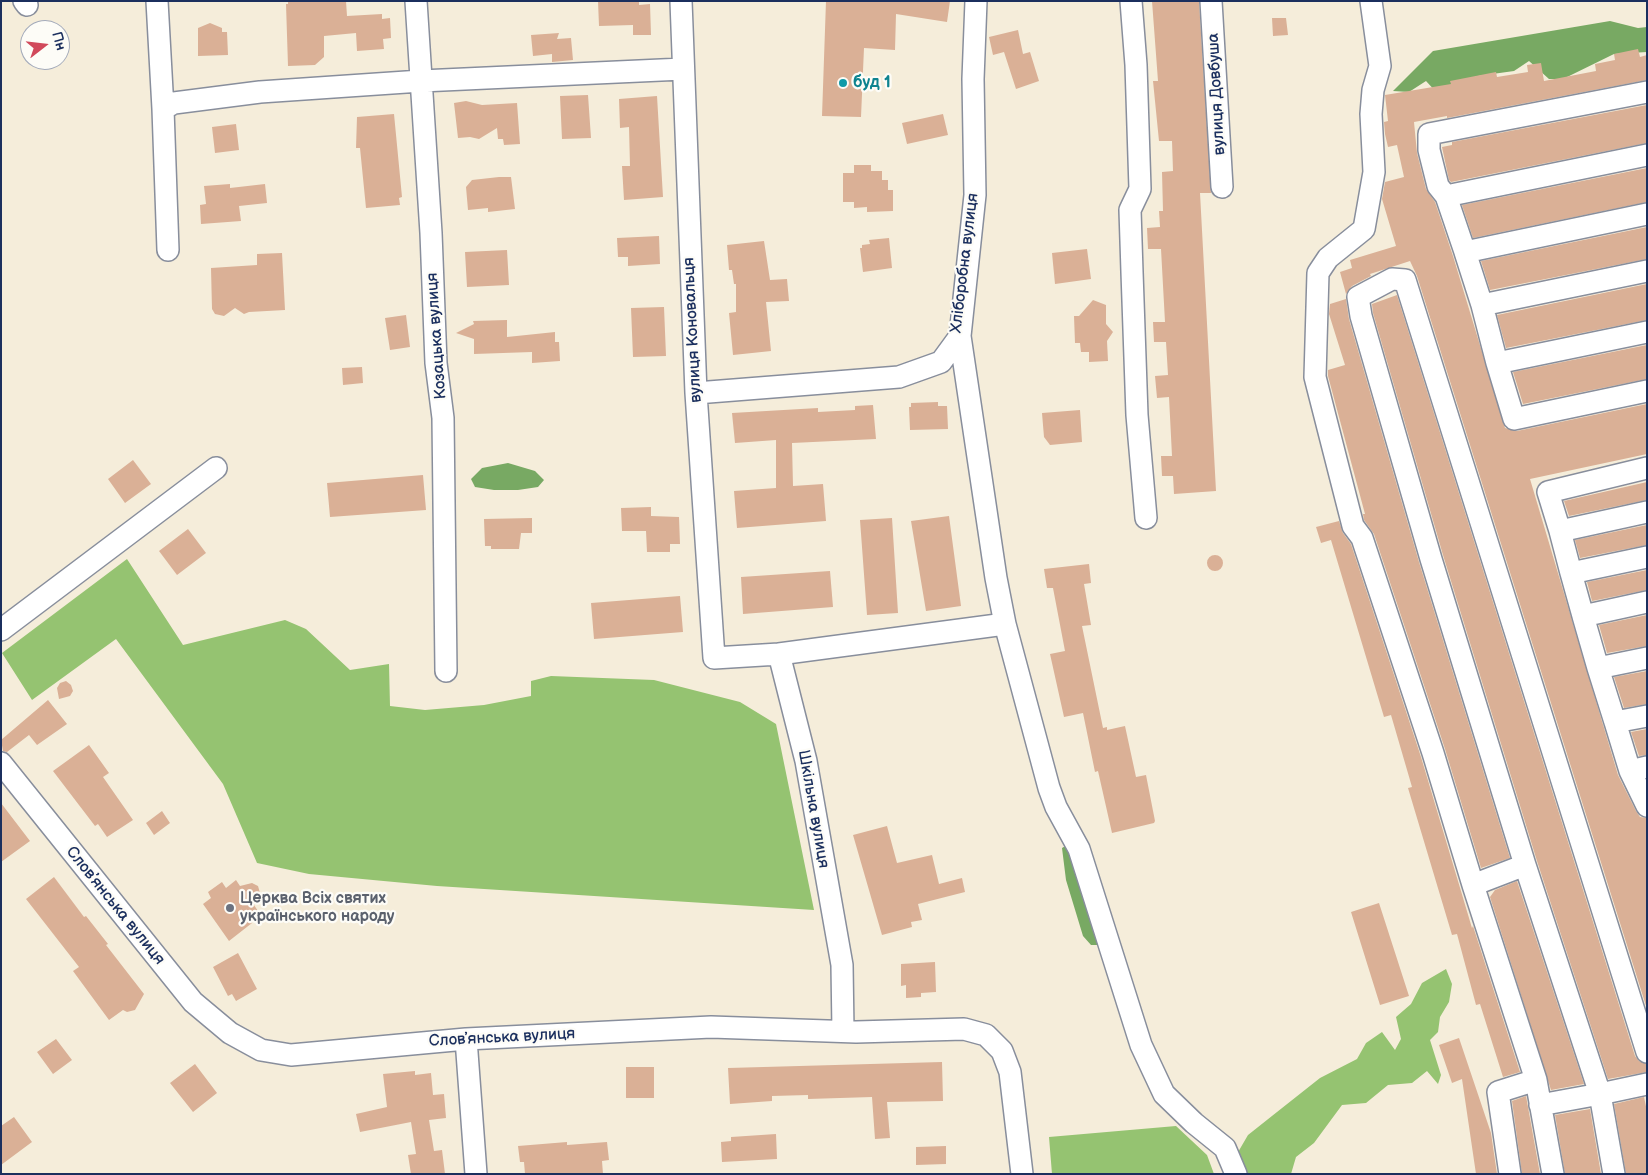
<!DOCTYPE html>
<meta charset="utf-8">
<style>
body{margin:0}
#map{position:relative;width:1648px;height:1175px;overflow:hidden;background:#f5edda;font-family:"Balsamiq Sans",sans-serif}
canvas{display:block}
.frame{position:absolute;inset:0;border:2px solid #1b2f5e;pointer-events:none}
.north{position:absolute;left:20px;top:20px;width:50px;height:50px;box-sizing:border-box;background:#fdfcf7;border:1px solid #a3aaba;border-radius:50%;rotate:74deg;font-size:14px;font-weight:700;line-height:20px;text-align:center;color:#1b2f5e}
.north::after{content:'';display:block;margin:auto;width:18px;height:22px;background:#d1495b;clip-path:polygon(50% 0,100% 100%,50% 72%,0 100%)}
</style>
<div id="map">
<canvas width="1648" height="1175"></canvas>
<div class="frame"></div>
<div class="north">Пн</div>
</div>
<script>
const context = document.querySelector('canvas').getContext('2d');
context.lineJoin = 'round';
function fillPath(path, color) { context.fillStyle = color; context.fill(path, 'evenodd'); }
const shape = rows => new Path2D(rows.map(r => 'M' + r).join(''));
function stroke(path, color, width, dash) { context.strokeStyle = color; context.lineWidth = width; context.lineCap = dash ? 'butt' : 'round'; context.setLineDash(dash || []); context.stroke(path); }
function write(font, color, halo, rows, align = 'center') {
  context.font = font + ' "Balsamiq Sans",sans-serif'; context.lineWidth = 4.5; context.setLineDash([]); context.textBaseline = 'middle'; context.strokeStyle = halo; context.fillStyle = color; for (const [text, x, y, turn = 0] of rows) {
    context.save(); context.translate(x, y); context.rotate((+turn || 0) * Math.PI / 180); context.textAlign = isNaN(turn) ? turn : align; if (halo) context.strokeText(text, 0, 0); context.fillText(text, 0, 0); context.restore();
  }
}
const green = shape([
 [127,559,183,645,285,620,306,629,350,670,389,664,390,706,425,710,484,705,531,696,531,681,551,676,654,680,740,702,776,724,814,910,437,886,309,874,257,863,223,784,116,639,32,700,2,653],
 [1446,969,1452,984,1449,1002,1440,1017,1438,1032,1430,1040,1441,1075,1438,1084,1427,1071,1412,1083,1388,1085,1366,1103,1342,1105,1314,1143,1296,1157,1291,1174,1239,1174,1234,1159,1248,1135,1277,1112,1320,1078,1357,1059,1366,1043,1382,1032,1395,1050,1401,1039,1396,1017,1411,1004,1422,983],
 [1176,1126,1207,1155,1214,1174,1052,1174,1049,1137]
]);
const forest = shape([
 [1610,21,1638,28,1647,27,1647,52,1614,54,1563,79,1549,79,1529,61,1514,71,1478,76,1439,95,1426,81,1409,92,1393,91,1433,51],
 [508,463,535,471,544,480,538,487,518,490,494,490,475,487,471,479,482,468],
 [1067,845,1103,945,1091,945,1083,936,1066,880,1062,848]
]);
const building = shape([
 [288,1,346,1,347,16,382,14,382,19,390,18,391,38,383,39,384,49,357,51,356,33,324,36,324,57,315,65,288,66,286,4,288,4],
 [598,1,639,1,639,5,650,4,651,35,633,35,633,25,599,26],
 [826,1,950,1,947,22,896,14,895,50,864,48,861,117,822,116],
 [1152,1,1199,1,1211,193,1200,193,1216,491,1174,494,1173,476,1162,476,1161,456,1172,456,1169,397,1157,398,1155,376,1168,375,1166,342,1154,342,1153,322,1165,322,1161,249,1148,249,1147,228,1160,227,1159,211,1163,211,1162,172,1173,171,1172,141,1159,141,1153,81,1158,81],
 [1272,18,1286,18,1288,35,1273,36],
 [210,23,222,28,222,32,227,32,228,55,198,56,198,28],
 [1018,30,1023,54,1030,52,1039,81,1016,89,1004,52,993,55,989,37],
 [559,33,557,39,571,38,573,60,552,62,552,54,533,56,531,35],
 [1638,49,1640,57,1647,55,1647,80,1447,118,1447,116,1414,122,1417,153,1426,189,1435,202,1453,256,1505,428,1517,431,1647,404,1647,454,1530,479,1618,775,1636,811,1640,817,1647,818,1647,1009,1417,276,1410,261,1370,274,1371,276,1352,286,1346,294,1340,272,1352,268,1350,260,1396,246,1382,199,1385,182,1404,177,1397,145,1388,147,1385,134,1384,122,1388,121,1385,95,1451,84,1450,81,1496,72,1497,77,1528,72,1527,65,1541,63,1544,81,1596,71,1595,64,1615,60,1614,54],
 [588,95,591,138,562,139,560,96],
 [657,96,663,197,624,200,622,166,630,166,629,127,620,128,619,99],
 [466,101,482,105,517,103,520,144,504,145,503,139,498,139,497,128,479,139,470,137,458,138,454,103],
 [1647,105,1647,143,1451,182,1449,180,1442,147,1452,145,1452,142],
 [394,114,402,197,399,198,400,205,366,208,360,148,356,148,357,117],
 [943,114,948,135,907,144,902,123],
 [236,124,239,150,215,153,212,127],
 [854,165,871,165,871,171,882,171,882,180,888,180,888,190,893,190,893,211,867,212,867,207,854,208,854,202,843,202,843,173,854,173],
 [1647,168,1647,202,1473,238,1462,205],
 [499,177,511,177,515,209,488,212,488,208,468,210,466,187,472,180],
 [230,184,230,188,265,184,267,203,239,206,241,221,201,224,200,205,206,204,204,186],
 [1647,227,1647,259,1490,290,1481,261],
 [659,236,660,264,628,266,628,257,618,257,617,238],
 [889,238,892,268,863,272,860,248,862,248,862,245,870,244,869,240],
 [764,241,770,280,787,279,789,301,766,302,771,351,733,355,729,313,736,312,736,284,734,284,732,270,729,270,727,245],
 [1087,249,1091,279,1055,284,1052,253],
 [507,250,509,285,467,287,465,252],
 [282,253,285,310,249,312,244,314,235,308,224,316,215,314,212,309,211,268,257,265,257,254],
 [1647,284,1647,320,1506,348,1497,315],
 [1397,295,1635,1056,1639,1061,1647,1064,1647,1072,1608,1079,1537,861,1443,555,1373,313,1372,304],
 [1346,299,1349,319,1419,562,1510,858,1481,868,1445,749,1374,534,1364,520,1363,514,1365,514,1328,376,1328,370,1345,365,1329,314,1330,304],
 [1093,300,1106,305,1106,324,1113,332,1107,341,1108,361,1089,362,1089,352,1081,352,1080,343,1075,343,1074,316,1079,316],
 [664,307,666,356,633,357,631,308],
 [406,315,410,347,390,350,385,318],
 [507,320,507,337,555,332,555,342,559,342,560,361,532,363,532,352,474,354,474,339,456,333,474,324,473,321],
 [1647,345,1647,379,1523,404,1513,372],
 [362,367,363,383,343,385,342,368],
 [938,402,938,406,947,406,948,429,910,430,909,407,911,407,911,403],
 [873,405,876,439,792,443,793,486,823,484,826,521,737,528,734,491,776,488,776,440,735,443,732,413,818,408,818,412,855,410,855,406],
 [1080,410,1082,442,1050,445,1044,437,1042,413],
 [133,460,151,484,125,503,108,479],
 [423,475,426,510,330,517,327,483],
 [1647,482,1647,500,1569,516,1564,501],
 [651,507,651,516,679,517,680,544,670,544,670,552,647,552,646,531,622,531,621,508],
 [949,516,961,606,926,611,911,521],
 [532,518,532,533,521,533,519,549,491,549,491,546,485,546,484,519],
 [892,518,898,613,867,615,860,520],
 [1339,521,1343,533,1351,544,1421,757,1472,928,1473,926,1520,1072,1503,1077,1480,1004,1476,1005,1457,934,1452,935,1408,788,1412,787,1391,715,1384,717,1331,540,1321,543,1316,527],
 [1647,525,1647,545,1580,558,1575,540],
 [188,529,206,553,177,575,159,551],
 '1207 563a8 8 0 1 1 16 0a8 8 0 1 1-16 0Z',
 [1089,564,1091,583,1084,584,1091,625,1082,626,1103,728,1107,727,1107,730,1125,726,1136,777,1146,775,1155,821,1154,823,1112,833,1098,771,1095,772,1083,713,1064,717,1050,654,1065,651,1053,588,1047,588,1044,569],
 [1647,570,1647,590,1592,601,1587,582],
 [830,571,833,607,743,614,741,577],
 [680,596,683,632,594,639,591,603],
 [1647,615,1647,646,1607,653,1599,625],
 [1647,671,1647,704,1624,708,1614,677],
 [66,681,71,685,73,691,70,696,59,699,57,688,60,683],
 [48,700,67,724,37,745,29,735,7,752,3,751,1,740],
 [1647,729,1647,755,1639,756,1631,732],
 [89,745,109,773,103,777,133,820,107,837,98,824,95,826,53,771],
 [1,803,30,841,1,862],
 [162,811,170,823,154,835,146,823],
 [887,826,897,863,932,855,939,884,962,878,965,892,918,904,922,920,911,922,912,927,882,935,853,835],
 [54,877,84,917,86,916,108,944,106,945,144,994,135,1010,127,1012,123,1010,109,1020,73,971,79,967,26,899],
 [236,880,240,886,252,883,258,886,260,893,254,905,258,911,248,918,252,923,229,941,203,904,211,898,208,892,222,882,226,888],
 [1517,881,1584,1084,1551,1090,1490,897,1495,890],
 [1379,903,1409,996,1380,1005,1351,912],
 [238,953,257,989,236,1001,232,994,228,996,213,967],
 [935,962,936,992,921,993,921,997,906,998,906,985,901,986,901,964],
 [1459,1038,1491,1133,1497,1174,1476,1174,1462,1079,1452,1083,1439,1045],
 [56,1039,72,1060,53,1074,37,1052],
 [942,1062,943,1101,887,1102,890,1138,875,1139,872,1097,808,1099,808,1095,772,1096,772,1101,730,1104,728,1068],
 [195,1064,217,1093,193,1112,170,1083],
 [626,1067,654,1067,654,1098,626,1098],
 [415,1071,415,1075,431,1073,433,1095,444,1094,446,1118,429,1120,434,1151,442,1150,445,1174,411,1174,408,1155,416,1154,411,1122,360,1132,356,1114,387,1107,383,1074],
 [1526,1096,1528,1107,1540,1174,1522,1174,1512,1101],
 [1644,1097,1647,1111,1647,1174,1626,1174,1614,1104],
 [1590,1109,1601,1174,1565,1174,1555,1115],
 [14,1117,32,1142,1,1165,1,1126],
 [776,1134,777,1159,722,1162,721,1142,731,1141,731,1137],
 [567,1142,567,1145,607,1142,609,1160,602,1161,603,1174,525,1174,524,1162,520,1162,518,1146],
 [946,1146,946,1164,916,1165,916,1147]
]);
const minor = shape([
 [24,1,27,5],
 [157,1,163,109],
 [416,1,431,233,436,363,443,418,446,671],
 [681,1,696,393,714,658,779,654,806,761,842,965,843,1031],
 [1131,1,1136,65,1140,189,1130,210,1132,272,1137,415,1146,518],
 [1211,1,1222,187],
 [1371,1,1380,66,1373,90,1371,114,1374,172,1364,229,1328,258,1318,273,1315,377,1353,526,1362,538,1433,753,1473,885],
 [1647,155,1446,196,1465,252,1647,214],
 [1446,196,1438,186,1429,150,1429,134,1647,92],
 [168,250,163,109,174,103,260,92,421,81,683,69],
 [1465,252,1482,305,1647,271],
 [1482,305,1497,363,1647,332],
 [960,336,996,578,1005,624],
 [1497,363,1514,419,1647,391],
 [696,393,899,377,941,362,960,336,975,195,973,79,976,1],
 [1647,468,1548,492,1560,531,1647,512],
 [1560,531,1571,573,1647,557],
 [1571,573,1583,616,1647,602],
 [1583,616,1598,668,1647,658],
 [1,630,216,468],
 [779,654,1005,624,1049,788,1056,807,1079,849,1141,1045,1164,1094,1194,1123,1225,1148,1236,1174],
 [1598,668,1615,722,1647,716],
 [1615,722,1630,771,1647,767],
 [1,763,193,1002,230,1033,261,1050,291,1055,466,1039,711,1027,856,1032,964,1029,986,1035,1002,1051,1010,1072,1022,1174],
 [1630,771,1647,806],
 [1525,865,1431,559,1361,316,1358,297,1392,279,1405,280,1647,1052],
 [466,1039,476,1174],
 [1536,1080,1473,885,1525,865,1600,1094,1540,1105],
 [1510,1174,1498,1092,1536,1080,1553,1174],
 [1614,1174,1600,1094,1647,1084]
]);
const markers = [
 [843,83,5,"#0f9aa8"],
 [230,908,5,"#6b7280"]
];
const cultureNames = [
 ["буд 1",853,83]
];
const streetNames = [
 ["вулиця Довбуша",1217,94,-93],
 ["Хліборобна вулиця",965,263,-83],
 ["вулиця Коновальця",693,330,-93],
 ["Козацька вулиця",437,336,-94],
 ["Шкільна вулиця",813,809,80],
 ["Словʼянська вулиця",115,906,51],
 ["Словʼянська вулиця",502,1038,-3]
];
const worshipNames = [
 ["Церква Всіх святих",240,899],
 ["українського народу",240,917]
];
fillPath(green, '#95c371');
fillPath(forest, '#78a963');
fillPath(building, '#dab096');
stroke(minor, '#888e9c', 24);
stroke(minor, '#fff', 21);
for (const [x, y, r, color] of markers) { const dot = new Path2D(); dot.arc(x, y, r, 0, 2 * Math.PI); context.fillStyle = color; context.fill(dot); stroke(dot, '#fdfcf7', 2); }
write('bold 16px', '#0d838f', '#fdfcf7', cultureNames, 'left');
write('16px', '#1b2f5e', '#fdfcf7', streetNames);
write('bold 16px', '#5b616d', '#fdfcf7', worshipNames, 'left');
</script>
